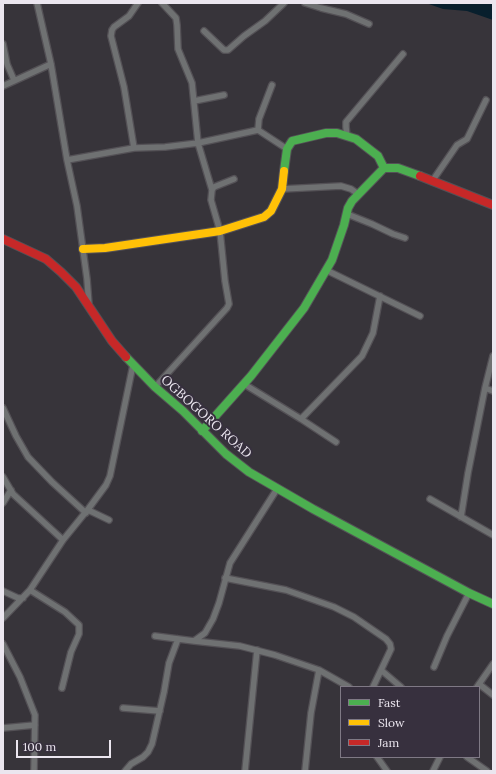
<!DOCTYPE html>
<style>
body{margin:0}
#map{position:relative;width:496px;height:774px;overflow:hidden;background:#37343a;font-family:Lora,serif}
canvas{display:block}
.frame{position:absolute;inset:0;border:4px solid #ebe6ef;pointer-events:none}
.legend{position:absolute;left:340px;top:686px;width:140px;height:72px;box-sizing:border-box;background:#37303e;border:1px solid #7f7985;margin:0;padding:5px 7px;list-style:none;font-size:12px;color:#ebe6ef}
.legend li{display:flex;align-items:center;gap:8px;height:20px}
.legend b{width:20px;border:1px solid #7f7985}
.scale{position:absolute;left:16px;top:740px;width:95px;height:18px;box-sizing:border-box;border:2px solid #ebe6ef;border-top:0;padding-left:5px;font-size:12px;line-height:14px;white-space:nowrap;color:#ebe6ef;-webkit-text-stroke:3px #37303e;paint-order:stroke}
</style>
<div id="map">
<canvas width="496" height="774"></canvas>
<div class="frame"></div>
<ul class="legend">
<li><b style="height:5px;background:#4caf50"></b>Fast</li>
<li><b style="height:5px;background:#ffc107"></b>Slow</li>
<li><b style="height:5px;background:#c62828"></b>Jam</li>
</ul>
<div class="scale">100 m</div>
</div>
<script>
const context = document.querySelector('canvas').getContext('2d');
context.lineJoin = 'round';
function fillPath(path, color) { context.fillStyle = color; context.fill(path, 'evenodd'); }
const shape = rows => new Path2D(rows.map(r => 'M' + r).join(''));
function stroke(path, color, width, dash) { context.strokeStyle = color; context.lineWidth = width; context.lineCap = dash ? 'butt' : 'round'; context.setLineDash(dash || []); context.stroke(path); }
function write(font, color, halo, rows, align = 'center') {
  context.font = font + ' Lora,serif'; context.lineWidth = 4; context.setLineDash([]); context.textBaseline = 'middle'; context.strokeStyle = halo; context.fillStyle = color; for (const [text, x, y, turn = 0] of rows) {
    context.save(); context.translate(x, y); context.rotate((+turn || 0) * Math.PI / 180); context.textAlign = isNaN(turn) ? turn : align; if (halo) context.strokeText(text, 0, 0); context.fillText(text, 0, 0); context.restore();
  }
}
const water = shape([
 [426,3,493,3,493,20,467,11,443,9]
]);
const street = shape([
 [37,3,51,64,67,160,77,206,87,279,89,305],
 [162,3,176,18,177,25,178,49,192,83,198,143,258,130],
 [305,3,321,8,346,14,369,24],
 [204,31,224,50,228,50,244,36,265,21,284,3],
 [3,44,7,64,14,80],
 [272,85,259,119,258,130,287,149],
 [3,86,51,64],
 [194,101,224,95],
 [347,136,346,127,346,122,403,54],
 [134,148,124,87,111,36,112,30,114,27,129,16,138,3],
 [67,160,134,148,165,147,198,143,212,190],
 [433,180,457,145,467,139,486,100],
 [282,189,341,186,351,189,358,194],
 [347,214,372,224,393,234,405,238],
 [326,270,420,316],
 [244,384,301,419,336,442],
 [155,387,227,308,229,304,225,281,220,231,211,200,212,190,214,187,234,179],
 [485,388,493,356],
 [3,408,16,436,28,457,52,482,86,513],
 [301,419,362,356,373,333,380,296],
 [3,477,13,494,63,540],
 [430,499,493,535],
 [3,503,11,490],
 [88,510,109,520],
 [461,517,468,473,485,388,493,391],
 [225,578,286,590,334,607,354,617,386,639,390,644,391,649,373,687],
 [30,590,65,612,79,625,79,634,71,652,62,688],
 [3,591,18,598,23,598],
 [3,618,30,590,63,540,89,508,106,485,110,476,133,365],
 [155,636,194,641,205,633,213,619,219,603,230,563,277,489],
 [194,641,240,646,275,655,319,670,349,687],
 [3,644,20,677,35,715,34,771],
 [434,667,447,636,469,593],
 [381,670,401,687],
 [479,684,493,695],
 [477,687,493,664],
 [123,708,160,711],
 [3,728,35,725],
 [377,757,387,771],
 [467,757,487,771],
 [125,771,131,764,143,757,148,752,152,744,164,692,169,663,178,639],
 [245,771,257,650],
 [305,771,311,713,319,670],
 [433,771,440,757]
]);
const fast = shape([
 [284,171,287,149,292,141,326,133,337,133,356,139,378,156,384,168],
 [126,357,155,387,183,411,226,454,249,472,313,509,469,593,493,604],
 [202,431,251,376,304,308,332,260,344,225,348,208,352,201,384,168,398,168,420,176]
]);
const slow = shape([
 [83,249,105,248,220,231,264,217,271,211,282,189,284,171]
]);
const jam = shape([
 [420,176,493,205],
 [3,239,46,259,61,272,76,287,112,341,126,357]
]);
const streetNames = [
 ["OGBOGORO ROAD",206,417,42]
];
fillPath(water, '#081f2d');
stroke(street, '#545156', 8);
stroke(fast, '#545156', 10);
stroke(slow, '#545156', 10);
stroke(jam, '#545156', 10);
stroke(street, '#6f7172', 5.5);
stroke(fast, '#4caf50', 8);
stroke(slow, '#ffc107', 8);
stroke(jam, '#c62828', 8);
write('13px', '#ebe6ef', '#37303e', streetNames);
</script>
